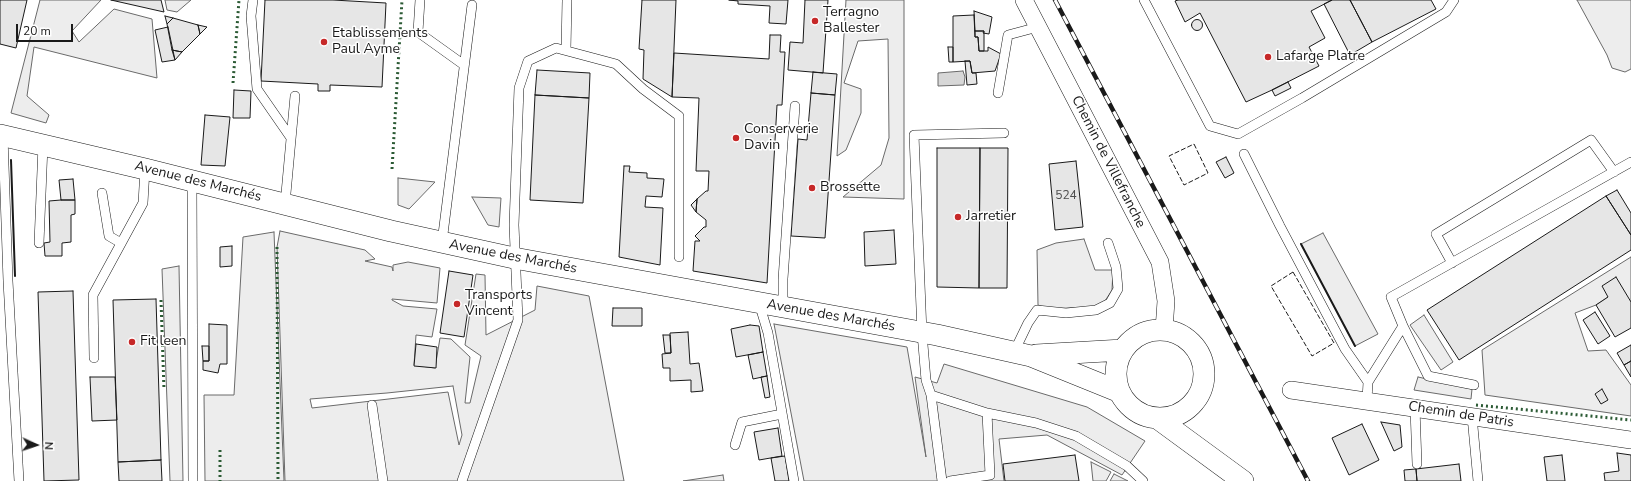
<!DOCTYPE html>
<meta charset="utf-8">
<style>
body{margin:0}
#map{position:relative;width:1631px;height:481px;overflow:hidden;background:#fff;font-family:"Nunito Sans",sans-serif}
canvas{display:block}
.north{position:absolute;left:16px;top:425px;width:40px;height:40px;-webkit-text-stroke:3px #fff;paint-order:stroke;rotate:93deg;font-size:11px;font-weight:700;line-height:16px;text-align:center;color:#1a1a1a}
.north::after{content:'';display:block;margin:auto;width:14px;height:18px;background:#1a1a1a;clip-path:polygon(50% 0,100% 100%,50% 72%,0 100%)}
.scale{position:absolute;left:16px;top:24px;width:57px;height:18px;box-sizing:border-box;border:2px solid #1a1a1a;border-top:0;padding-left:5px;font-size:12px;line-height:14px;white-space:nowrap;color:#1a1a1a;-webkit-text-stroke:3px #fff;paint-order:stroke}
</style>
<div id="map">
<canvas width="1631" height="481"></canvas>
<div class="north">N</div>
<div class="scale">20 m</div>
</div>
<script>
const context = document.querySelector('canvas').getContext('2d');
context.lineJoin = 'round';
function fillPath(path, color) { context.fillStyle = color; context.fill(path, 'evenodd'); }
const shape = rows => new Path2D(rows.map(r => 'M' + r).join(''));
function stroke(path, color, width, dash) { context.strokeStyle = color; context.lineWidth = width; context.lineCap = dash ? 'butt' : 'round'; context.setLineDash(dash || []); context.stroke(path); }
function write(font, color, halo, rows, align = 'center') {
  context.font = font + ' "Nunito Sans",sans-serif'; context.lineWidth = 3; context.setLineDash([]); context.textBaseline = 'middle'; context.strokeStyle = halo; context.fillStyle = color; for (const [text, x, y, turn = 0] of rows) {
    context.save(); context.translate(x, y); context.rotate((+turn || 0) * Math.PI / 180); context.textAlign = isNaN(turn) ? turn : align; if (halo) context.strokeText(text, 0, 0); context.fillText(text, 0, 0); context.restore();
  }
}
const built = shape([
 [40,0,101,0,72,31,79,42,114,9,152,19,157,78,34,47,27,96,49,115,46,123,11,113,40,0],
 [165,0,191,0,177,12,167,10,165,0],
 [846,0,904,0,904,199,843,197,881,165,889,138,888,39,858,41,844,83,861,89,861,113,846,150,837,156,846,0],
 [1577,0,1631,0,1631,69,1625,72,1612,68,1607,55,1577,0],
 [398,178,435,182,409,209,398,205,398,178],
 [472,197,501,198,499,227,488,225,472,197],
 [280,231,365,250,375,259,365,261,392,267,393,271,393,265,408,262,440,268,437,303,392,299,392,300,403,306,437,309,432,337,416,335,414,365,435,368,440,338,451,339,470,357,465,403,470,403,481,356,465,345,476,274,485,275,486,335,535,310,537,286,589,296,624,481,285,481,277,247,280,231],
 [453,386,462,435,459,445,448,392,312,408,310,399,387,393,453,386],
 [274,232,284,481,205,481,204,395,234,395,243,237,274,232],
 [1323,233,1378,334,1355,346,1301,244,1323,233],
 [1084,239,1095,270,1113,270,1112,290,1105,301,1094,307,1048,309,1038,305,1037,250,1056,243,1084,239],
 [1631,257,1631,302,1608,297,1596,305,1575,313,1588,351,1606,350,1631,385,1631,416,1485,395,1482,350,1631,257],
 [179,266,183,481,170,481,162,269,179,266],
 [1424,315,1453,362,1441,370,1410,325,1424,315],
 [774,324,907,347,926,457,915,377,937,383,944,364,1087,407,1145,441,1122,475,1047,435,999,439,1004,481,804,481,774,324],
 [1418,377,1472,389,1471,399,1414,390,1418,377],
 [1091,462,1111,472,1106,481,1093,481,1091,462],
 [1114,474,1128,481,1110,481,1114,474],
 [723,475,724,481,683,481,723,475]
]);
const water = shape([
 [963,71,965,77,964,85,938,86,938,73,963,71]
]);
const building = shape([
 [0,0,27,0,16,48,0,44,0,0],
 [111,0,161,0,164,12,111,0],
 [265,0,333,0,386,3,382,87,330,85,330,91,318,91,318,84,261,81,265,0],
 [642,0,676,0,672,97,643,79,644,50,639,49,642,0],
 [729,0,788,0,786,24,769,23,770,6,738,4,738,1,729,0],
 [805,0,828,0,823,73,788,70,790,42,803,43,805,0],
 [1178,0,1332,0,1311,11,1325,38,1309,47,1319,66,1272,90,1246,102,1200,13,1185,22,1175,1,1178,0],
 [1332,0,1350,0,1372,42,1350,55,1324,4,1332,0],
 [1350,0,1431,0,1436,9,1372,42,1350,0],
 [974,11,992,17,989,34,983,33,984,31,975,31,974,11],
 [974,15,975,37,978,37,979,51,988,51,988,47,1001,54,995,71,972,73,970,61,953,62,953,16,974,15],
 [165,16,173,18,167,24,165,16],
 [173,18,198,25,200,34,182,52,172,50,167,24,173,18],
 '1191.5 25a5.5 5.5 0 1 1 11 0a5.5 5.5 0 1 1-11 0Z',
 [198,25,207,27,200,34,198,25],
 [168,27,175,60,162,62,155,30,168,27],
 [975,31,984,31,984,51,979,51,978,37,975,37,975,31],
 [770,35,781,35,780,52,785,52,782,105,777,105,767,283,693,271,695,241,700,241,695,236,704,227,706,227,706,220,696,212,697,199,706,191,708,191,709,171,696,171,699,98,672,97,674,53,769,59,770,35],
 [948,47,953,47,953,62,949,62,948,47],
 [172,50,182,52,175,60,172,50],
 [965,61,970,61,972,73,976,73,977,84,967,85,965,61],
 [537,70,590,73,589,98,535,95,537,70],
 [813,72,837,74,835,95,811,93,813,72],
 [1288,82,1291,88,1275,96,1272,90,1288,82],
 [234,90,251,91,250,118,233,118,234,90],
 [811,93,835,95,825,238,791,236,798,139,807,140,811,93],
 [535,95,589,98,583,203,530,200,535,95],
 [205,115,230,117,225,166,201,165,205,115],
 [937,148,980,148,979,288,937,287,937,148],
 [980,148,1008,148,1007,288,979,288,980,148],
 [1226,157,1234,173,1225,178,1216,162,1226,157],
 [1076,161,1083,227,1055,230,1049,164,1076,161],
 [624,166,630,166,629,172,647,173,647,178,664,179,662,197,646,196,645,207,663,208,660,265,619,257,624,166],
 [73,179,75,200,61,200,59,180,73,179],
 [1617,190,1631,213,1631,235,1606,196,1617,190],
 [1606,196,1631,235,1631,250,1459,360,1427,310,1606,196],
 [697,199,696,212,691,205,697,199],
 [61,200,75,200,75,214,71,215,71,242,62,243,62,256,45,256,44,243,50,242,49,201,61,200],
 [894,230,896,264,865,266,864,232,894,230],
 [232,246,232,266,220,267,220,247,232,246],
 [449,271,473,275,464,337,440,333,449,271],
 [1616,277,1631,302,1631,328,1615,337,1596,305,1608,297,1602,286,1616,277],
 [73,291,79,480,44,481,38,292,73,291],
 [156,299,161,460,118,462,113,300,156,299],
 [613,308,642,308,642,326,612,326,613,308],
 [1595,312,1610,336,1598,344,1583,320,1595,312],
 [209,324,227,325,227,364,220,364,218,373,203,370,203,361,209,361,209,324],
 [750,325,759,326,763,352,736,357,731,329,750,325],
 [688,332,690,364,699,363,703,391,691,392,691,380,670,381,670,368,663,368,662,354,671,353,670,333,688,332],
 [663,335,670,335,671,353,665,353,663,335],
 [416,344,437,347,436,368,414,366,416,344],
 [1631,345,1631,361,1624,365,1617,353,1631,345],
 [202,346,209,346,209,361,203,361,202,346],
 [763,352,767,376,753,379,748,355,763,352],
 [1631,361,1631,377,1624,365,1631,361],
 [767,376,770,397,765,398,761,377,767,376],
 [90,377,115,377,117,420,92,421,90,377],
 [1602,389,1608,400,1601,404,1595,394,1602,389],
 [1381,422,1400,425,1402,447,1394,451,1381,422],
 [1362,424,1379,460,1349,475,1332,438,1362,424],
 [778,428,782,456,759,460,754,432,778,428],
 [1617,453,1631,455,1631,481,1605,481,1604,473,1619,471,1617,453],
 [1075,455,1079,481,1005,481,1003,464,1075,455],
 [1562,455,1565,481,1547,481,1544,457,1562,455],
 [785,456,789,481,775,481,771,458,785,456],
 [161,460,162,481,119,481,118,462,161,460],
 [1459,464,1461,481,1417,481,1416,469,1459,464],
 [1416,469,1417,481,1405,481,1404,470,1416,469]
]);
const service = shape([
 [253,0,251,16,257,89,291,138],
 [420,0,418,32,464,65],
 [1144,0,1210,126,1238,134,1302,98,1446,12,1454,0],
 [566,50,567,0],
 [998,93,1008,35,1038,27],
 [3,136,8,281,19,481],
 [1244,154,1280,226,1345,349,1368,382],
 [192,181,193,481],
 [102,193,109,236,121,243],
 [285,204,295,96],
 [442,242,472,5],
 [39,243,43,145],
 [1452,263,1436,234,1591,140,1614,172],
 [759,303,768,333,794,481],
 [783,307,783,279,795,106],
 [1403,326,1428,376,1474,385],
 [1014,352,1028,323,1037,310,1066,313,1096,310,1110,303,1118,289,1116,267,1108,243],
 [94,358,93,295,143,203,145,169],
 [931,395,987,413,990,475,950,481],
 [1367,400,1368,382,1403,326,1391,297,1631,162],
 [372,405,383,481],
 [1415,408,1417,464],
 [987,413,1036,423,1076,436,1127,466,1143,481],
 [1472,416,1478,481],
 [735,445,742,422,782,414],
 [462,481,518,320,514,225,519,88,528,61,556,48,616,64,643,89,679,116,679,257],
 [942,481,931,395,926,380,922,333,914,135,1004,133]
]);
const minor = shape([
 [1024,0,1160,262,1166,301,1164,330],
 [1291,390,1631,440]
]);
const tertiary = shape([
 [0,135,145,169,391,231,514,258,937,335,1031,356,1120,392],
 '1116 374a44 44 0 1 1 88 0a44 44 0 1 1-88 0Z',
 [1036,355,1123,350],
 [1157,418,1243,481]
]);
const rail = shape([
 [1055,0,1308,481]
]);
const hedge = shape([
 [233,83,239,0],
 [392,169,402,0],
 [277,247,278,481],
 [161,300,164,390],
 [1476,405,1631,420],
 [220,450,220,481]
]);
const fence = shape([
 [1194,144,1208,173,1184,185,1169,156,1194,144],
 [1293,272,1334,343,1312,356,1271,286,1293,272]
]);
const wall = shape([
 [11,160,15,276],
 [1301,244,1355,346]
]);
const markers = [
 [815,21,4,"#c62828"],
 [324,42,4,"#c62828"],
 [1268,57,4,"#c62828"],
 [736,138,4,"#c62828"],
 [812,188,4,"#c62828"],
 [958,217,4,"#c62828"],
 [457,304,4,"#c62828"],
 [132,342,4,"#c62828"]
];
const numberNames = [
 ["524",1066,196]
];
const poiNames = [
 ["Terragno",823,13],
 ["Ballester",823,29],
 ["Etablissements",332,34],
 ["Paul Ayme",332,50],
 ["Lafarge Platre",1276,57],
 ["Conserverie",744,130],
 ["Davin",744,146],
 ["Brossette",820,188],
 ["Jarretier",966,217],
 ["Transports",465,296],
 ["Vincent",465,312],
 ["Fit leen",140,342]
];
const streetNames = [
 ["Chemin de Villefranche",1108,162,63],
 ["Avenue des Marchés",198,182,14],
 ["Avenue des Marchés",513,257,11],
 ["Avenue des Marchés",831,316,10],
 ["Chemin de Patris",1461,415,9]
];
fillPath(built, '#ededed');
stroke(built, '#6a6a6a', 1);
fillPath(water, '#d7d7d7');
stroke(water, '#6a6a6a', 1);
fillPath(building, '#e6e6e6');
stroke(building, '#1a1a1a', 1);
stroke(service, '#1a1a1a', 10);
stroke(minor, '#1a1a1a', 18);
stroke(tertiary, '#1a1a1a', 22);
stroke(service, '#fff', 9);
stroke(minor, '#fff', 17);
stroke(tertiary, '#fff', 21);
stroke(rail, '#1a1a1a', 4.5);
stroke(rail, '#fff', 3, [9]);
stroke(hedge, '#2b5a34', 3, [2, 3]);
stroke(fence, '#1a1a1a', 1, [5, 2]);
stroke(wall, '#1a1a1a', 2);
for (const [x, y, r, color] of markers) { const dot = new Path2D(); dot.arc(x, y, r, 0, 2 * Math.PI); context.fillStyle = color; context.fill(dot); stroke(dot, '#fff', 1.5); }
write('12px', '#4d4d4d', null, numberNames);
write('14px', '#1a1a1a', '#fff', poiNames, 'left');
write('14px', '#1a1a1a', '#fff', streetNames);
</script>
